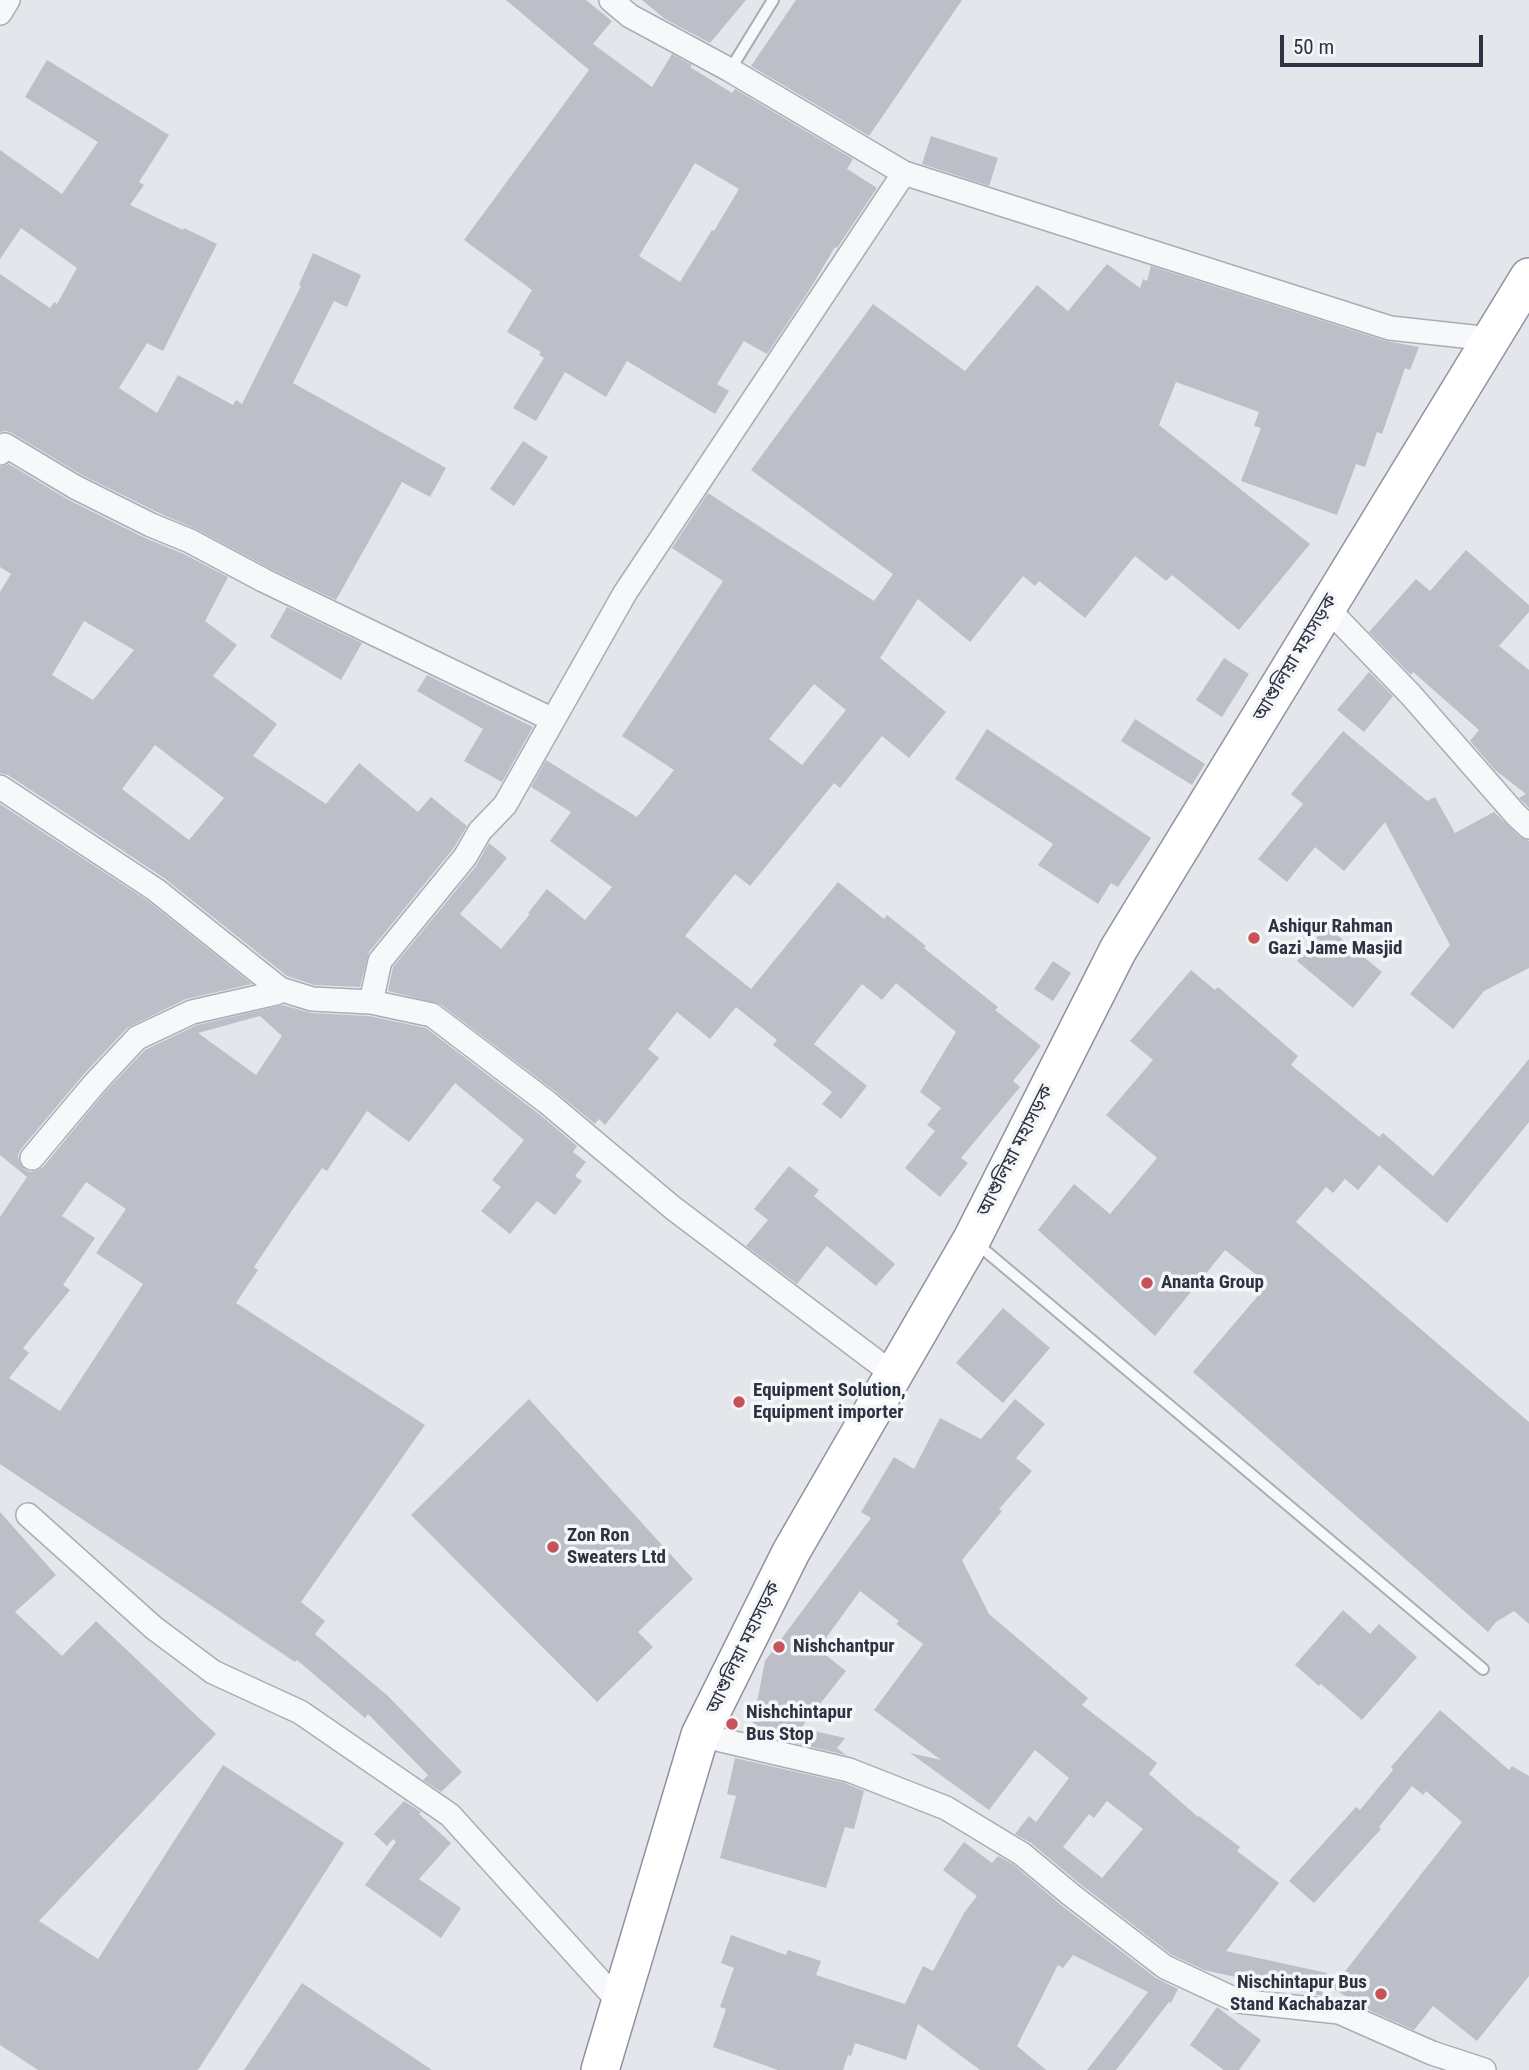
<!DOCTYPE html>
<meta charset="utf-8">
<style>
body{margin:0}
#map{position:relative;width:1529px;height:2070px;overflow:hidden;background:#e4e6eb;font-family:"Roboto Condensed",sans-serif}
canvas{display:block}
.scale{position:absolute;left:1280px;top:35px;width:203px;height:32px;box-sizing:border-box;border:4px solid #2d3343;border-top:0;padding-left:9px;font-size:21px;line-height:24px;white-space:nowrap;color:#2d3343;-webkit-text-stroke:5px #f4f6f8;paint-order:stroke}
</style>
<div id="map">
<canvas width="1529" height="2070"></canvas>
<div class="scale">50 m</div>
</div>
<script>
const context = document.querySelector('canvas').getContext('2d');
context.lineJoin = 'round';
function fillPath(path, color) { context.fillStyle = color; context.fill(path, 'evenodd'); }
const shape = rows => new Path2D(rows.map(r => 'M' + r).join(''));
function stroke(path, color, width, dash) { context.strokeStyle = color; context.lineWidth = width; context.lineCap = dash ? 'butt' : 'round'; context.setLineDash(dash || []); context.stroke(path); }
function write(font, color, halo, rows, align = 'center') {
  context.font = font + ' "Roboto Condensed","Noto Sans Bengali",sans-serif'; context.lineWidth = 7; context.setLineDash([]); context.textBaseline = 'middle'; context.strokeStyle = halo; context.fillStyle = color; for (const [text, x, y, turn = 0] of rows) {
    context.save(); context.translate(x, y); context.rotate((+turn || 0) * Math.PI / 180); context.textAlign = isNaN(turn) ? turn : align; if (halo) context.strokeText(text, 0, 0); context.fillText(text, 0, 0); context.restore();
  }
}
const building = shape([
 [506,0,586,0,612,21,593,44,652,87,672,54,692,65,690,67,732,93,735,89,853,159,847,169,877,188,837,248,835,247,810,289,767,354,744,341,717,384,729,391,715,414,627,361,606,397,565,372,536,421,513,408,544,358,539,355,541,352,507,332,532,290,464,240,589,70],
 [695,163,739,189,714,231,712,230,680,282,639,256],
 [642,0,746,0,710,43,665,19],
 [796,0,962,0,869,136,751,66],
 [47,60,169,135,139,182,144,185,130,205,183,230,184,228,217,244,163,351,147,343,119,388,157,413,178,375,233,405,236,400,242,404,301,286,299,285,313,253,361,275,347,307,334,301,293,383,446,468,430,497,402,482,336,600,269,568,196,529,157,512,82,475,12,433,6,431,0,432,0,274,50,308,54,302,57,304,77,268,21,228,0,259,0,150,62,194,98,142,25,97],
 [931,136,998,158,989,186,922,164],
 [1107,264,1140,288,1143,279,1147,281,1151,266,1386,341,1419,347,1410,370,1405,368,1382,434,1377,432,1365,467,1356,464,1337,515,1241,481,1261,428,1254,426,1259,412,1176,382,1159,425,1310,544,1239,630,1172,575,1166,581,1135,556,1085,618,1039,581,1035,586,1023,576,970,642,918,599,880,658,946,712,909,758,882,736,840,788,834,783,750,886,735,874,685,936,751,989,838,882,884,919,887,915,926,946,924,948,998,1007,995,1010,1041,1046,1013,1081,1020,1087,961,1158,968,1163,940,1197,905,1168,935,1131,927,1125,941,1108,920,1092,956,1032,896,983,882,1000,862,984,814,1044,867,1086,841,1119,822,1104,832,1092,773,1045,777,1040,736,1007,710,1039,677,1012,648,1049,659,1058,605,1125,599,1119,595,1124,556,1092,440,1004,388,991,393,967,476,866,489,843,507,858,460,914,501,949,530,914,528,913,547,889,585,920,612,887,550,841,571,812,531,787,546,760,637,817,674,770,622,736,723,581,672,548,708,493,874,601,893,574,751,470,873,304,965,371,1037,285,1068,311],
 [814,684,846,710,802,765,769,739],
 [523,441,548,457,514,506,490,489],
 [9,464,69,500,145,538,184,554,228,577,205,621,237,645,213,676,277,724,253,756,326,804,359,763,418,812,431,797,467,826,453,849,369,952,360,987,314,985,287,976,164,878,8,775,0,773,0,592,11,574,0,567,0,467],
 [84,621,134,650,93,700,52,675],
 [155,745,224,798,189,840,122,789],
 [1466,550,1529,605,1529,612,1499,646,1529,670,1529,808,1519,798,1526,794,1495,770,1470,741,1479,730,1413,672,1411,675,1369,632,1416,579,1430,591],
 [287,607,362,643,341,680,270,637],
 [1224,658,1249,674,1222,717,1196,700],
 [1369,672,1393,696,1364,732,1337,710],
 [427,675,533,727,502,782,464,761,483,729,417,691],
 [1135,719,1205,764,1192,785,1121,741],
 [987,729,1151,838,1118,887,1111,883,1098,904,1038,865,1053,844,955,779],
 [1343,731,1427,801,1435,797,1455,833,1494,812,1520,837,1529,841,1529,968,1484,991,1453,1029,1410,994,1450,945,1385,822,1344,871,1315,847,1287,882,1258,859,1303,804,1291,794],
 [0,804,148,901,252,984,186,999,127,1028,84,1074,21,1149,18,1155,19,1162,24,1169,30,1172,36,1171,43,1167,105,1092,145,1050,197,1025,283,1005,311,1013,369,1016,426,1028,539,1114,577,1146,573,1152,586,1162,575,1176,582,1181,555,1215,537,1201,510,1234,481,1211,501,1187,492,1180,524,1140,455,1083,409,1142,367,1111,327,1171,322,1168,293,1209,254,1267,258,1270,236,1303,425,1425,301,1602,325,1621,315,1634,388,1696,462,1772,441,1792,423,1780,428,1775,368,1714,365,1718,297,1660,295,1662,0,1464,0,1217,27,1177,0,1155],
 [260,1016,282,1036,256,1075,198,1033],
 [86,1182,126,1209,96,1253,143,1284,60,1411,9,1378,29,1353,23,1348,70,1290,63,1285,95,1238,62,1216],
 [1326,926,1382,972,1353,1008,1297,961],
 [1053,961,1071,973,1053,1001,1034,989],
 [1191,970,1215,990,1218,987,1298,1056,1291,1065,1379,1137,1383,1133,1433,1176,1529,1059,1529,1122,1447,1223,1379,1165,1358,1190,1345,1179,1333,1193,1326,1187,1296,1222,1529,1422,1529,1624,1514,1611,1496,1622,1488,1632,1193,1372,1268,1284,1225,1250,1155,1336,1038,1230,1074,1184,1110,1214,1157,1158,1106,1115,1153,1060,1130,1041],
 [789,1166,819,1190,814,1196,895,1264,876,1286,827,1246,797,1284,746,1246,768,1220,754,1209],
 [1003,1308,1050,1348,1003,1403,956,1363],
 [529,1399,693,1579,638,1632,653,1647,597,1702,411,1515],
 [1015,1399,1045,1424,1016,1458,1032,1471,999,1509,1002,1511,962,1560,989,1614,1088,1698,1082,1705,1157,1763,1149,1774,1198,1817,1199,1816,1240,1847,1237,1851,1279,1883,1226,1951,1327,1973,1322,1996,1204,1970,1172,1955,1079,1883,1031,1843,1015,1834,1029,1816,1036,1822,1069,1778,1035,1750,989,1810,910,1753,941,1760,874,1710,923,1644,896,1624,899,1621,860,1591,818,1649,846,1671,801,1728,845,1738,837,1748,846,1755,751,1733,765,1661,871,1518,861,1512,894,1457,914,1469,940,1418,981,1439],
 [1107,1801,1143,1829,1102,1878,1063,1847,1089,1814,1094,1818],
 [0,1512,56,1575,15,1612,62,1656,96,1621,216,1734,39,1921,98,1959,223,1765,344,1843,198,2070,38,2070,0,2045],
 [1343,1610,1370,1634,1379,1624,1417,1657,1362,1720,1321,1684,1319,1686,1295,1665],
 [1440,1710,1509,1770,1512,1766,1529,1776,1529,1976,1477,2041,1433,2006,1414,2030,1373,2012,1332,1988,1462,1822,1426,1791,1423,1795,1412,1786,1379,1827,1381,1829,1314,1903,1289,1881,1356,1807,1360,1810,1393,1770,1391,1767],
 [735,1758,845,1783,864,1791,854,1829,845,1827,826,1888,720,1858,736,1796,727,1794],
 [404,1801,421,1812,419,1814,451,1843,419,1879,461,1908,441,1938,365,1885,396,1842,393,1839,387,1846,374,1834],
 [964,1842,992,1863,998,1856,1014,1865,1061,1905,1156,1978,1178,1989,1171,2003,1169,2002,1116,2070,1087,2070,1148,1992,1073,1955,1063,1968,1058,1965,1017,2046,1046,2070,980,2070,918,2024,906,2060,855,2043,851,2056,848,2055,843,2070,778,2070,713,2047,726,2009,720,2007,734,1968,721,1963,731,1935,786,1955,788,1950,821,1961,816,1975,905,2004,923,1966,933,1971,964,1913,977,1896,943,1870],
 [302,1983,432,2070,244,2070],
 [1217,2007,1261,2040,1239,2070,1224,2070,1190,2045]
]);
const service = shape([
 [730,70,773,0],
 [976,1243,1483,1669]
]);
const minor = shape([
 [611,0,630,16,730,70,904,173,1390,328,1491,339],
 [0,13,8,0],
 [0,453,5,445,75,487,151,525,190,541,263,580,553,720],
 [1327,608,1411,695,1516,815,1529,827],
 [0,787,156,890,280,989,312,999,371,1002,432,1015,548,1103,673,1208,893,1374],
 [371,1002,380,961,465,857,480,831,505,805,625,593,904,173],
 [32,1158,95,1083,137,1038,192,1012,276,993,280,989],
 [28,1515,154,1628,213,1672,300,1712,450,1815,620,2003],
 [700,1735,849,1770,946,1808,1022,1854,1070,1894,1165,1967,1238,2001,1339,2012,1432,2053,1484,2070]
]);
const trunk = shape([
 [600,2070,700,1735,791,1552,972,1239,1118,950,1529,277]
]);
const markers = [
 [1254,938,7,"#c6535a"],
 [1147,1283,7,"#c6535a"],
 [739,1402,7,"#c6535a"],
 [553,1547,7,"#c6535a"],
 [779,1647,7,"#c6535a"],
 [732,1724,7,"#c6535a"],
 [1381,1994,7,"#c6535a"]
];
const streetNames = [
 ["আশুলিয়া মহাসড়ক",1296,658,-59],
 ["আশুলিয়া মহাসড়ক",1016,1151,-63],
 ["আশুলিয়া মহাসড়ক",744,1648,-64]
];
const poiNames = [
 ["Ashiqur Rahman",1268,927],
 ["Gazi Jame Masjid",1268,949],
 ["Ananta Group",1161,1283],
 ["Equipment Solution,",753,1391],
 ["Equipment importer",753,1413],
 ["Zon Ron",567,1536],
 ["Sweaters Ltd",567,1558],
 ["Nishchantpur",793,1647],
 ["Nishchintapur",746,1713],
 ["Bus Stop",746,1735],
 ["Nischintapur Bus",1367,1983,"right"],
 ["Stand Kachabazar",1367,2005,"right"]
];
fillPath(building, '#bcbfc8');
stroke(service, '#a9adb5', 14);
stroke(minor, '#a9adb5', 26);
stroke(trunk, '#8d93a1', 40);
stroke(service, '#f7f8fa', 10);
stroke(minor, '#f7f8fa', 23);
stroke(trunk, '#fff', 37);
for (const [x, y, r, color] of markers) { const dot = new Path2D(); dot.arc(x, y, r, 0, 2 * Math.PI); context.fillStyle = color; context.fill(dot); stroke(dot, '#f4f6f8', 2.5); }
write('19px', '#2d3343', '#f4f6f8', streetNames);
write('bold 19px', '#2d3343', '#f4f6f8', poiNames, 'left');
</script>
